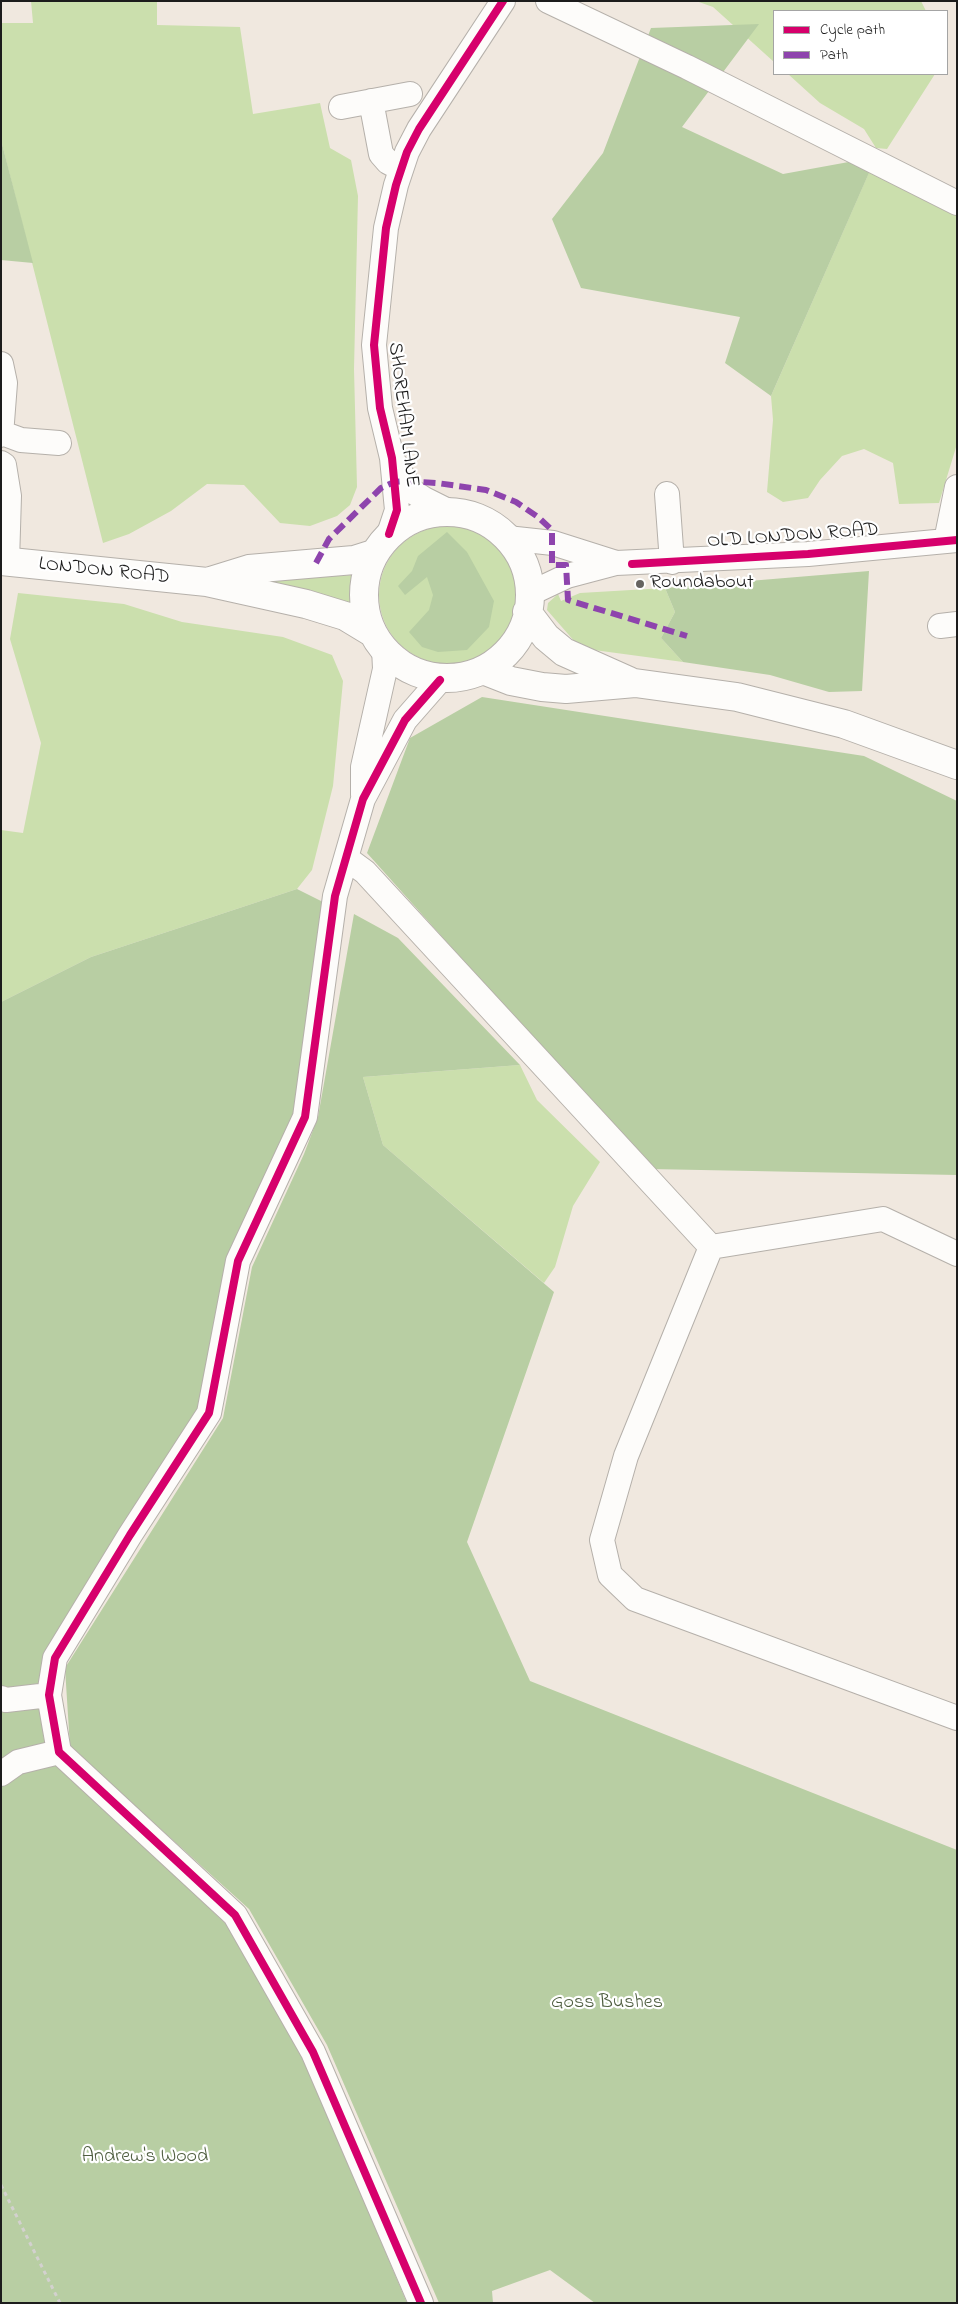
<!DOCTYPE html>
<style>
body{margin:0}
#map{position:relative;width:958px;height:2304px;overflow:hidden;background:#f0e8df;font-family:"Indie Flower",sans-serif}
canvas{display:block}
.frame{position:absolute;inset:0;border:2px solid #1c1c1c;pointer-events:none}
.legend{position:absolute;left:773px;top:10px;width:175px;height:65px;box-sizing:border-box;background:#fff;border:1px solid #a4a4a4;margin:0;padding:6px 9px;list-style:none;font-size:15px;color:#1c1c1c}
.legend li{display:flex;align-items:center;gap:10px;height:25px}
.legend b{width:25px;border:1px solid #a4a4a4}
</style>
<div id="map">
<canvas width="958" height="2304"></canvas>
<div class="frame"></div>
<ul class="legend">
<li><b style="height:6px;background:#d6006c"></b>Cycle path</li>
<li><b style="height:6px;background:#8e44ad"></b>Path</li>
</ul>
</div>
<script>
const context = document.querySelector('canvas').getContext('2d');
context.lineJoin = 'round';
function fillPath(path, color) { context.fillStyle = color; context.fill(path, 'evenodd'); }
const shape = rows => new Path2D(rows.map(r => 'M' + r).join(''));
function stroke(path, color, width, dash) { context.strokeStyle = color; context.lineWidth = width; context.lineCap = dash ? 'butt' : 'round'; context.setLineDash(dash || []); context.stroke(path); }
function write(font, color, halo, rows, align = 'center') {
  context.font = font + ' "Indie Flower",sans-serif'; context.lineWidth = 4.5; context.setLineDash([]); context.textBaseline = 'middle'; context.strokeStyle = halo; context.fillStyle = color; for (const [text, x, y, turn = 0] of rows) {
    context.save(); context.translate(x, y); context.rotate((+turn || 0) * Math.PI / 180); context.textAlign = isNaN(turn) ? turn : align; if (halo) context.strokeText(text, 0, 0); context.fillText(text, 0, 0); context.restore();
  }
}
const green = shape([
 [31,1,157,1,157,25,240,27,253,114,320,103,330,148,351,160,358,196,354,369,357,487,350,505,337,516,310,526,280,523,244,485,207,484,171,511,129,534,103,543,1,140,1,23,33,23],
 [696,1,921,1,926,11,774,11,774,62,713,7],
 [788,74,935,74,887,149,876,148,864,129,820,103],
 [871,168,957,212,957,444,939,503,899,504,893,463,864,449,842,456,820,480,808,498,783,502,767,492,773,420,771,396],
 '379 595a69 69 0 1 1 138 0a69 69 0 1 1-138 0Z',
 [352,575,351,604,313,591,251,584,252,581],
 [665,588,675,612,661,638,683,662,594,650,575,642,547,610,548,603,558,594,561,601,580,593],
 [18,593,124,604,182,622,283,637,332,655,343,681,333,786,312,870,297,889,91,957,1,1002,1,830,23,833,41,743,10,639],
 [520,1065,537,1100,600,1162,573,1206,555,1267,544,1283,383,1145,363,1077]
]);
const forest = shape([
 [759,24,682,127,783,174,876,157,771,396,725,363,740,317,581,288,552,219,603,153,651,28],
 [1,140,33,263,1,260],
 [447,532,467,552,494,601,489,627,467,650,438,652,422,647,409,632,429,610,433,595,427,577,405,595,398,586,412,571,418,556],
 [869,571,862,691,829,692,770,675,683,662,661,638,675,612,665,588],
 [482,697,864,756,957,801,957,1175,650,1169,367,853,410,738],
 [297,889,327,904,294,1112,226,1258,200,1404,47,1656,41,1686,44,1740,58,1765,227,1925,297,2043,407,2303,1,2303,1,1002,91,957],
 [354,914,398,938,520,1065,363,1077,383,1145,554,1292,467,1542,530,1681,957,1850,957,2303,595,2303,550,2270,492,2291,493,2303,439,2303,327,2045,249,1909,70,1747,65,1668,223,1418,252,1267,304,1154,318,1117]
]);
const path = shape([
 [1,2185,60,2303]
]);
const minor = shape([
 [548,1,687,67,957,203],
 [371,101,381,154,388,162,401,169],
 [341,107,410,94],
 [1,364,5,383,1,435],
 [2,433,21,440,59,443],
 [394,462,412,491,424,499,448,511],
 [1,463,4,465,9,496,7,562],
 [667,494,672,562],
 [389,534,397,510,392,458,380,408,374,345,386,228,396,185,407,152,419,129,503,1],
 [507,538,553,543,616,563],
 [946,541,957,487],
 [529,594,567,576,616,563,808,554,957,540],
 [940,626,957,624],
 [363,795,363,767,385,669,384,648],
 [346,858,365,872,711,1247],
 [711,1247,626,1456,602,1540,610,1575,635,1599,957,1718],
 [711,1247,883,1219,957,1254],
 [1,1698,6,1700,49,1695],
 [1,1774,18,1762,59,1752],
 [421,2303,313,2052,235,1915,59,1752,49,1695,55,1658,130,1535,209,1413,238,1261,305,1117,335,896,363,799,405,720,440,680]
]);
const major = shape([
 '364 595a83 83 0 1 1 166 0a83 83 0 1 1-166 0Z',
 [1,561,207,582,306,604,345,616,373,633],
 [207,582,249,569,354,560,373,554],
 [527,612,546,637,564,652,629,681],
 [483,670,511,681,542,687,566,689,635,683,737,697,844,724,957,765]
]);
const quiet = shape([
 [316,563,329,539,381,488,394,482,406,481,437,483,486,490,516,502,538,517,552,530,552,565,566,565,568,600,687,636]
]);
const cycleway = shape([
 [389,534,397,510,392,458,380,408,374,345,386,228,396,185,407,152,419,129,503,1],
 [632,564,808,554,957,540],
 [421,2303,313,2052,235,1915,59,1752,49,1695,55,1658,130,1535,209,1413,238,1261,305,1117,335,896,363,799,405,720,440,680]
]);
const markers = [
 [640,584,5,"#666360"]
];
const streetNames = [
 ["SHOREHAM LANE",402,415,83],
 ["OLD LONDON ROAD",793,537,-4],
 ["LONDON ROAD",104,572,6]
];
const poiNames = [
 ["Roundabout",650,584]
];
const parkNames = [
 ["Goss Bushes",607,2004],
 ["Andrew's Wood",145,2158]
];
fillPath(green, '#cbdfad');
fillPath(forest, '#b8cea3');
stroke(minor, '#b5b0aa', 26);
stroke(major, '#b5b0aa', 30);
stroke(path, '#d3d1cf', 3, [4, 4]);
stroke(minor, '#fdfcfa', 24);
stroke(major, '#fdfcfa', 28);
stroke(quiet, '#8e44ad', 6, [12, 6]);
stroke(cycleway, '#d6006c', 8);
for (const [x, y, r, color] of markers) { const dot = new Path2D(); dot.arc(x, y, r, 0, 2 * Math.PI); context.fillStyle = color; context.fill(dot); stroke(dot, '#fff', 2); }
write('20px', '#1c1c1c', '#fff', streetNames);
write('20px', '#1c1c1c', '#fff', poiNames, 'left');
write('20px', '#4f5e40', '#fff', parkNames);
</script>
